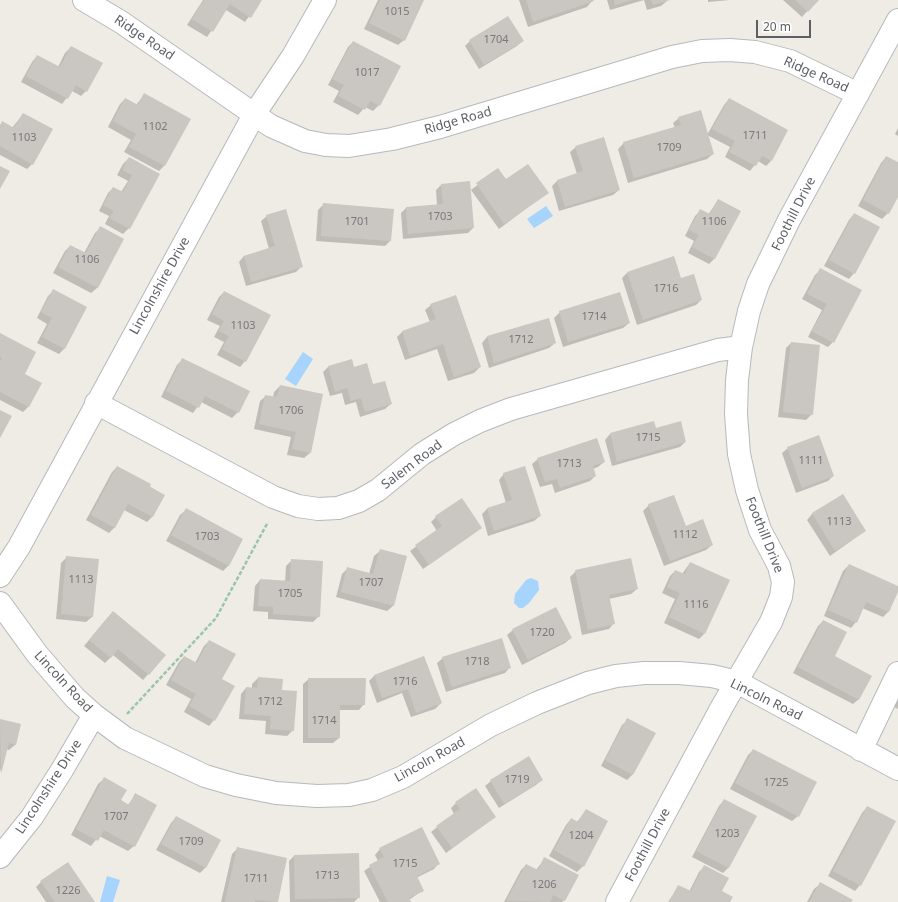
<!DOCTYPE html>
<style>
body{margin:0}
#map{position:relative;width:898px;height:902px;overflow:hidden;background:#eeece4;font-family:"Noto Sans",sans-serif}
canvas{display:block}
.scale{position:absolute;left:756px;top:20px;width:55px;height:18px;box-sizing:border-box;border:2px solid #5c5f64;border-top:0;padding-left:5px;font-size:12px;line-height:14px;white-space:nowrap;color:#5c5f64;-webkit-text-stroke:3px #fff;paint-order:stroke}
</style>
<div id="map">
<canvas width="898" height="902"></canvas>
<div class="scale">20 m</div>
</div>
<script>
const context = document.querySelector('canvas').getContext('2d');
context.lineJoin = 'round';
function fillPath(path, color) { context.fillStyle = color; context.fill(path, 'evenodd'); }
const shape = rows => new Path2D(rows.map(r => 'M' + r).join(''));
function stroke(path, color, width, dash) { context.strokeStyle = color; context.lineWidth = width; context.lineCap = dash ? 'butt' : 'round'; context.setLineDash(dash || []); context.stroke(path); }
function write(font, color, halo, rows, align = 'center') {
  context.font = font + ' "Noto Sans",sans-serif'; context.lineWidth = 3.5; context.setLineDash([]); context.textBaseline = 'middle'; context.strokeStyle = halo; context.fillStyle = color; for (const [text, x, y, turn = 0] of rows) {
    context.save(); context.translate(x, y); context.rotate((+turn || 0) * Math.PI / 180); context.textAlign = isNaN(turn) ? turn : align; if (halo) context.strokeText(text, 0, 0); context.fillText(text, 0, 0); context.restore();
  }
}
const water = shape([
 [546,206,553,216,534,228,527,219],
 [303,352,313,359,296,386,285,379],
 [531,578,538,581,539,590,529,603,523,608,519,608,514,603,515,594,526,580],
 [107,876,120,880,113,902,100,902]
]);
const shadow = shape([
 [203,0,261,0,245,22,226,10,207,37,187,25],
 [378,0,421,0,404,40,398,45,364,29],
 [519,0,592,0,592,1,587,7,528,27],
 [607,0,666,0,667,1,661,6,647,10,644,0,610,10],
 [708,0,730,0,708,2],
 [783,0,817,0,802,17],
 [470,41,522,41,517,46,479,69,465,46],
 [353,42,379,105,373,111,365,107,358,115,333,102,339,91,328,85,348,47],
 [71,47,86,91,81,96,72,91,62,104,21,82,32,62,37,56,58,67,65,53],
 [144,95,164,166,159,171,124,152,131,140,108,127,120,104,125,99,136,105],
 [729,99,771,161,766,166,758,161,750,171,725,157,730,147,707,135,713,154,707,159,628,183,618,149,624,143,675,128,673,123,679,118,707,135,724,105],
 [23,114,32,164,27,169,0,155,0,125,3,123,12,128],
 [898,128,898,136,895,134],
 [576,147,619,190,613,195,559,211,552,186,557,181,577,174,570,152],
 [886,157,898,164,898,195,888,213,882,219,858,206,881,163],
 [129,158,158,174,129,228,123,234,105,224,109,216,99,211,108,193,113,188,121,192,128,181,117,175,123,164],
 [498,169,506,180,547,193,499,229,471,190],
 [441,185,473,228,468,233,403,239,401,213,406,208,437,205,436,190],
 [718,200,714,259,709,264,688,253,694,241,685,236,695,216,700,211,708,215],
 [324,204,393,210,390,241,385,246,316,241,318,210],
 [854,214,854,273,849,279,824,266,849,220],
 [267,216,302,266,296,272,246,286,239,262,244,256,269,249,261,221],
 [101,227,123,239,97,288,91,293,53,273,65,251,70,246,84,253,95,233],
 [820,270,860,291,833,342,828,347,808,337,822,310,802,299,815,275],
 [627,273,681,280,701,300,696,305,637,325,622,278],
 [53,291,86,308,64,349,59,354,37,343,47,324,37,318,48,296],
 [224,292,245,361,240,367,217,355,224,342,214,337,220,326,207,320,219,297],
 [431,305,480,367,474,373,448,381,437,349,405,360,397,337,402,332,430,322,425,310],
 [560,312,629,323,623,328,563,347,554,318],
 [548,319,555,343,549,348,489,368,482,343,487,337],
 [0,334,23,374,41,384,28,407,23,412,0,400],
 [791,343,812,414,806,420,778,417,786,348],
 [183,359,248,392,238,412,232,418,201,402,193,413,161,397,177,365],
 [328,367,353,368,391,404,385,409,360,417,356,402,345,405,342,393,330,396,323,372],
 [280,386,310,453,304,458,287,455,291,437,254,429,260,401,266,396,273,397,274,392],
 [653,422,655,430,685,442,680,447,612,466,605,440,610,434],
 [788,448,833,476,828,481,796,493,782,453],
 [538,459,604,462,598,467,593,469,595,476,590,481,555,493,552,484,540,487,532,464],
 [117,467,164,495,152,517,147,522,124,510,115,527,109,533,86,520,112,472],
 [504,474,540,516,534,521,488,536,482,514,487,509,506,503,499,480],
 [843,495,865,531,830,556,807,520,812,514],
 [649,505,686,527,712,545,706,550,664,566,643,511],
 [186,510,242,539,228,566,223,571,166,541,180,515],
 [436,517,481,528,423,569,410,551,437,531,431,522],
 [380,551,393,606,387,611,336,597,342,574,348,568,369,574,374,556],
 [67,557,92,617,86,622,56,619,61,563],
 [292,560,319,616,313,622,268,619,268,612,253,611,255,586,260,580,285,582,286,566],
 [690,563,704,634,699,639,664,623,675,599,662,593,670,576,675,571,682,574],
 [849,565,898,587,888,612,883,617,862,608,856,622,851,628,824,616,843,571],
 [576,571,637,589,631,594,609,599,614,623,609,629,582,635,570,577],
 [108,617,165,655,143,680,113,655,105,663,84,646],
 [823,621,833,656,859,699,853,704,793,673,818,626],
 [513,630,571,638,565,643,522,665,507,635],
 [209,641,221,679,214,720,209,726,184,712,191,699,166,685,179,662,184,657,195,663,204,646],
 [423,657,441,703,435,709,411,717,402,693,377,703,369,681,374,676],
 [443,658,510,667,505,673,446,692,437,663],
 [258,678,281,691,293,730,287,736,265,734,266,721,239,719,241,694,246,688,252,689,252,684],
 [309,679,364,704,359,710,339,710,339,738,333,743,303,743,303,684],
 [898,687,898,709,889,704],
 [0,720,20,725,15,745,9,750,6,749,0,772],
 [628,720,633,774,627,780,601,766,622,725],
 [753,750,798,816,792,821,730,789,748,755],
 [104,779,120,800,128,805,136,794,134,846,128,851,99,836,91,846,71,835,98,784],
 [542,780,536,785,499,808,485,786,491,781],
 [724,800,755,817,728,868,723,873,692,857,719,806],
 [456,803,495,817,446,853,431,832,454,814,451,808],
 [867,807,860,885,855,891,828,876,862,813],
 [586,810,583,866,577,872,549,856,566,825,571,819,577,822],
 [176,817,220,840,205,868,200,873,156,850,171,823],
 [237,849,286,859,277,902,221,902,232,854],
 [380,849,439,863,434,869,416,878,423,890,409,900,410,902,380,902,364,871,378,861,375,855],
 [294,856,359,897,354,902,290,902,289,861],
 [545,858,564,900,562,902,504,902,521,870,526,865,536,870],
 [704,867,729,902,668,902,679,886,689,892,699,872],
 [41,882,94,902,46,902,36,887],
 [820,884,850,902,807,902,814,889]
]);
const building = shape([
 [204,0,262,0,251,18,230,4,213,32,192,19],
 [380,0,424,0,405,41,369,23],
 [526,0,593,0,594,1,533,22],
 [614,0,632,0,615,5],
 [651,0,670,0,653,5],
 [795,0,819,0,808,12],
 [508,16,524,41,484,65,469,40],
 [353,41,401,66,380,106,370,101,365,110,338,96,344,85,332,79],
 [71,46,103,63,87,92,76,85,68,99,26,76,37,55,60,67],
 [144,93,191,119,165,166,129,147,136,134,113,121,125,98,138,105],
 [729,98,788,130,772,161,762,156,756,166,729,152,735,141,712,129],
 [701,110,714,154,634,178,623,142,681,125,678,117],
 [23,113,53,129,33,165,0,146,0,126,2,121,14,128],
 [604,137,620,190,565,207,557,180,583,171,575,146],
 [886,156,898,162,898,197,889,214,863,200],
 [129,157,160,174,130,229,109,218,114,211,103,205,113,187,123,192,132,175,122,170],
 [528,164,549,193,504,224,476,183,498,168,506,179],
 [0,166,10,171,0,189],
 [470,181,474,228,408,234,406,207,443,204,441,184],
 [718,199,741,211,715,259,692,247,699,235,689,230,700,209,710,214],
 [323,203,394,209,391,241,321,236],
 [286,209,303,267,251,282,244,256,275,246,266,215],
 [854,213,880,227,855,274,829,260],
 [100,226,124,239,98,288,58,267,70,245,86,253],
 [674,256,681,278,694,274,702,300,643,320,627,272],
 [820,268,862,290,834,343,812,331,827,304,807,294],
 [53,289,87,307,65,349,42,337,52,318,41,312],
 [224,291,271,315,246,362,222,349,229,336,219,331,224,321,212,314],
 [620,292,630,323,568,342,559,311],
 [456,295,481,367,454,377,443,344,410,356,402,331,436,319,430,304],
 [549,318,556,343,494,363,487,336],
 [0,333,36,352,25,374,42,383,29,407,0,392,0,362,2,358,0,357],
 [791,342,820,345,813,415,783,412],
 [182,358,250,391,239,413,205,396,199,408,166,391],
 [352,359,354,367,367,363,373,384,385,381,392,404,365,412,361,398,351,401,347,388,335,392,328,366],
 [280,385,323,394,311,453,292,449,296,432,259,424,265,395,277,397],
 [0,410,12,416,0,438],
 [654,421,656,428,681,421,686,442,617,462,610,433],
 [819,435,834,476,802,488,787,447],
 [597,438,605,462,593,466,596,476,560,488,557,479,545,482,537,458],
 [117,466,151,484,150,487,165,495,153,517,128,504,115,528,91,515],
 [525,466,541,516,494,531,487,508,512,500,503,473],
 [843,494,866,531,835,551,812,513],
 [674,495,686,526,703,519,713,545,670,561,648,504],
 [462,498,482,528,429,565,415,545,442,526,435,516],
 [186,508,243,539,229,566,171,535],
 [380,549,407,556,394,606,341,592,347,567,373,574],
 [66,556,99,559,93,617,61,614],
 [631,558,638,589,609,595,615,624,588,630,575,570],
 [291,559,323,561,320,617,273,614,273,607,258,606,260,579,290,581],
 [690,562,730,580,705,634,669,617,680,593,667,587,675,570,685,574],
 [849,564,898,586,898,592,889,612,866,602,857,623,828,610],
 [556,607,572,638,528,660,512,629],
 [113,611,166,655,149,675,118,649,111,658,89,640],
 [823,620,847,632,835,656,872,676,859,700,798,667],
 [502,638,511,668,452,687,442,657],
 [209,640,236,654,222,679,235,686,215,721,189,706,196,694,171,680,184,656,197,663],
 [424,656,442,703,416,713,408,689,382,698,374,675],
 [258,677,283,679,282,690,297,691,294,731,270,729,271,716,244,714,246,687,257,688],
 [308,678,366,678,365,705,340,705,340,738,308,738],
 [627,718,656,733,633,775,605,760],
 [0,719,21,724,16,745,9,743,1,774],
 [753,749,817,782,799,817,735,783],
 [529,756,543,780,504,804,490,780],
 [104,777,127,790,121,800,129,805,135,793,157,805,135,847,104,830,98,841,76,829],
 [476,788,496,817,452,848,436,826,460,809,455,802],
 [724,799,757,816,729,868,696,851],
 [867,806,896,821,861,886,833,871],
 [586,809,608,821,584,867,554,850,571,818,578,822],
 [176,816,221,840,206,868,161,844],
 [422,827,440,864,417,876,424,891,409,898,411,902,388,902,369,865,384,857,379,848],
 [237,847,287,858,278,902,255,900,255,902,225,902],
 [359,853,360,898,295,899,294,855],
 [544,857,579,875,565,901,553,895,550,902,506,901,526,864,538,870],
 [68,862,95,902,55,902,40,881],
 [704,865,729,878,722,891,733,897,730,902,669,902,678,885,691,891],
 [820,882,853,900,851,902,809,902]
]);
const path = shape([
 [127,714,216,618,268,522]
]);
const minor = shape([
 [84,0,121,22,271,126,305,141,326,145,349,146,392,139,440,127,672,57,702,51,730,50,755,52,790,61,858,94],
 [96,403,273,497,298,506,318,509,338,508,359,501,378,490,422,454,454,434,480,421,511,409,718,350,741,347],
 [0,576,19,547,255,113,293,56,325,0],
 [0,603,37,654,75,698,94,715,125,738,205,776,236,785,276,793,317,796,349,795,372,790,403,777,491,725,537,703,588,683,616,676,644,673,679,673,712,676,737,682,898,769],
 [861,750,898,673],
 [0,857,32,817,62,770,94,715],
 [617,902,723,705,771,622,781,597,783,582,779,566,760,530,747,490,739,454,736,414,737,380,741,347,749,311,758,284,789,220,898,20]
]);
const numberNames = [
 ["1015",397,12],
 ["1704",496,40],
 ["1017",367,73],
 ["1102",155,127],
 ["1711",755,136],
 ["1103",24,138],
 ["1709",669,148],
 ["1703",440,217],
 ["1701",357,222],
 ["1106",714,222],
 ["1106",87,260],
 ["1716",666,289],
 ["1714",594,317],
 ["1103",243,326],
 ["1712",521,340],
 ["1706",291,411],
 ["1715",648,438],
 ["1111",811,461],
 ["1713",569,464],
 ["1113",839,522],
 ["1112",685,535],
 ["1703",207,537],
 ["1113",81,580],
 ["1707",371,583],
 ["1705",290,594],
 ["1116",696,605],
 ["1720",542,633],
 ["1718",477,662],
 ["1716",405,682],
 ["1712",270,702],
 ["1714",324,721],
 ["1719",517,780],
 ["1725",776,783],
 ["1707",116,817],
 ["1203",727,834],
 ["1204",581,836],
 ["1709",191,842],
 ["1715",405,864],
 ["1713",327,876],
 ["1711",256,879],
 ["1206",544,885],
 ["1226",68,891]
];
const streetNames = [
 ["Ridge Road",144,38,34],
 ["Ridge Road",816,75,24],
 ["Ridge Road",458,121,-16],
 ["Foothill Drive",794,214,-63],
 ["Lincolnshire Drive",160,286,-61],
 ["Salem Road",412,465,-37],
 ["Foothill Drive",764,535,68],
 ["Lincoln Road",63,682,47],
 ["Lincoln Road",766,700,26],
 ["Lincoln Road",430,760,-29],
 ["Lincolnshire Drive",49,787,-57],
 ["Foothill Drive",648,845,-62]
];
fillPath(water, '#a6d4fc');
fillPath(shadow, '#0003');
fillPath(building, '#cac6c1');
stroke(minor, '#b6b9bd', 24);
stroke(path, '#9bc5a8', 2.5, [4, 2]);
stroke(minor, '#fff', 22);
write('11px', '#78797b', null, numberNames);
write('13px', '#5c5f64', '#fff', streetNames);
</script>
